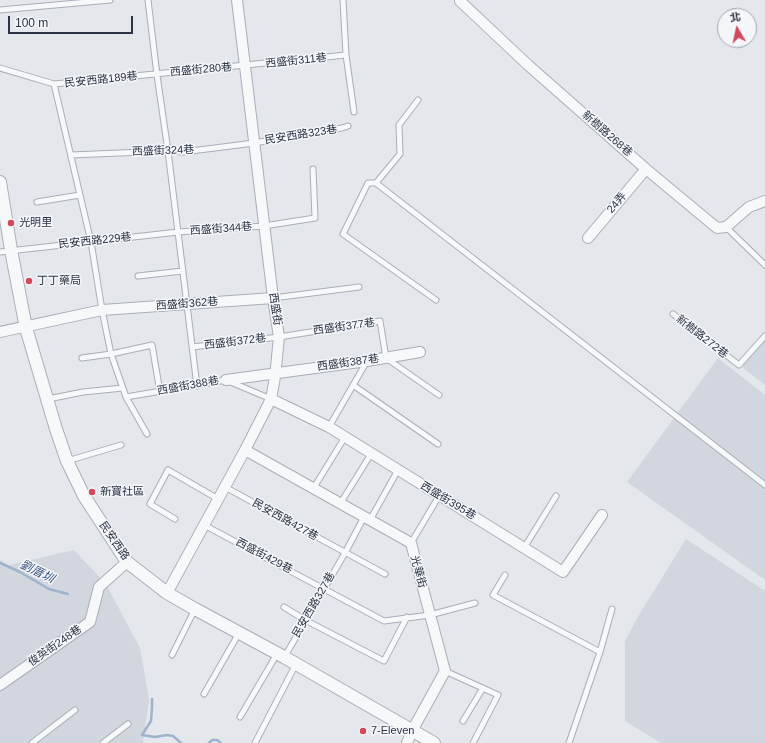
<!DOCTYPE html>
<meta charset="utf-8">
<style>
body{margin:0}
#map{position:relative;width:765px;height:743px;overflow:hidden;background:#e4e7ec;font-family:Arial,"Noto Sans TC",sans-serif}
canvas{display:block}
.north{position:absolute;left:717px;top:8px;width:40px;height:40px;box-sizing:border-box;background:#f4f6f9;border:1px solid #a4a8b1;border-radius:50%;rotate:351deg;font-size:11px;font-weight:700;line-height:16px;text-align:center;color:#2b3445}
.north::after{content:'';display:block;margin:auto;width:14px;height:18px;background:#d1495b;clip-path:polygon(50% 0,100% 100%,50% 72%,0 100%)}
.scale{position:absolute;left:8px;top:16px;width:125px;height:18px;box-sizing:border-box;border:2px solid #2b3445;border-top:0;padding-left:5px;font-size:12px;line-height:14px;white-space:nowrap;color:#2b3445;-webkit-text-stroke:3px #f4f6f9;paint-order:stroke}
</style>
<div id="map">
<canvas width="765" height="743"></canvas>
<div class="north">北</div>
<div class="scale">100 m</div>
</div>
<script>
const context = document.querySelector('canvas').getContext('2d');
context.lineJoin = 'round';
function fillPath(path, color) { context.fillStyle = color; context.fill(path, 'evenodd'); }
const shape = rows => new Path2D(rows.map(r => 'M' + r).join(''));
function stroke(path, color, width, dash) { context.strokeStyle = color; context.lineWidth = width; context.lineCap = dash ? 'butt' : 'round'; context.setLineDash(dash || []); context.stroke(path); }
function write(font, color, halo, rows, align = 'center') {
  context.font = font + ' Arial,"Noto Sans TC",sans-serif'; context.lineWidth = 3; context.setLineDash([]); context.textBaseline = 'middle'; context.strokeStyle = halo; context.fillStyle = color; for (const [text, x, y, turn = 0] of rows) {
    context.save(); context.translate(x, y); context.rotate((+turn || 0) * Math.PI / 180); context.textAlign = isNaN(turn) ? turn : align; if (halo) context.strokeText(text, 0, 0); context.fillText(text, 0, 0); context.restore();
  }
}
const built = shape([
 [765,340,765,385,742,367],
 [718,358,765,395,765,580,627,482],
 [686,539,765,591,765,743,661,743,625,721,625,641,639,615],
 [74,550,106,584,140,648,149,699,143,743,0,743,0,560,9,565]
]);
const stream = shape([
 [0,563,20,572,49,589,68,594],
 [152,699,152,708,151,721,142,735,155,737,167,735,173,736,181,743],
 [209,743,212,740,217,740,221,743]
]);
const service = shape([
 [148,0,157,75,168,151,197,386],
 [343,0,346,55,354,112],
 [0,10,110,0],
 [0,68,54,84,346,55],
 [54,84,91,242,102,310,111,354,126,397,147,434],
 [418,100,399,125,400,154,376,183,368,183,343,234,436,300],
 [71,155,168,151,183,152,254,143,342,128,348,126],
 [376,183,765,485],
 [37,202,80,195],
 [726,227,765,265],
 [0,252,178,232,264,226,315,218,313,169],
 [138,276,183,271],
 [273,298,359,287],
 [673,314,739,365,765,336],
 [192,347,279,337,380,321,386,358,439,395],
 [82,358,111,354,152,345,160,392],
 [353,385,438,444],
 [126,397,226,380,271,399],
 [48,399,83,392,123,388],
 [329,427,367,361],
 [67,461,121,445],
 [225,487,385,574],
 [313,489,345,437],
 [340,504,371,454],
 [175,519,150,504,168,470,218,499],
 [370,520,398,470],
 [204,525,384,621,430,615,475,603],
 [411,543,439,496],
 [524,548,556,496],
 [505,575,493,595,600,652,569,743],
 [284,607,305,620,384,661,407,617],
 [600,652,612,609],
 [172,655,195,609],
 [285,656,345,553,364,517],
 [445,671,498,695,473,743],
 [204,694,239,633],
 [240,717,277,654],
 [463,721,483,688],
 [32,743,75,710],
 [103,743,128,724],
 [255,743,296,664]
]);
const minor = shape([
 [461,0,460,1,528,65,646,169,717,228,726,227,749,207,765,201],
 [588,238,646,169],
 [0,332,102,310,273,298],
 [226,380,367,361,420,352],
 [271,399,329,427,563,572,602,515],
 [245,450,411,543,445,671,412,731,407,743],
 [167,593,245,450,271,399,275,377,279,337,273,298,237,0],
 [0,685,90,622,99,587,127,562]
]);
const tertiary = shape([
 [0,182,11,250,26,328,56,429,67,461,84,496,127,562,167,593,195,609,284,657,434,743]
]);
const markers = [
 [11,223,4,"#d1495b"],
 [29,281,4,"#d1495b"],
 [92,492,4,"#d1495b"],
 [363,731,4,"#d1495b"]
];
const streetNames = [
 ["西盛街311巷",296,61,-6],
 ["西盛街280巷",201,70,-5],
 ["民安西路189巷",101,80,-6],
 ["新樹路268巷",607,134,41],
 ["民安西路323巷",301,135,-9],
 ["西盛街324巷",163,151,-2],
 ["24弄",617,203,-50],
 ["西盛街344巷",221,229,-4],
 ["民安西路229巷",95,241,-6],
 ["西盛街362巷",187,304,-4],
 ["西盛街",275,309,81],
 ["西盛街377巷",344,327,-8],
 ["新樹路272巷",702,337,38],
 ["西盛街372巷",235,342,-7],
 ["西盛街387巷",348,363,-8],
 ["西盛街388巷",188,386,-10],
 ["西盛街395巷",448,501,31],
 ["民安西路427巷",285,520,29],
 ["民安西路",114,541,55],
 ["西盛街429巷",264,556,28],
 ["光華街",418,572,75],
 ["民安西路327巷",314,605,-60],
 ["俊英街248巷",55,646,-35]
];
const poiNames = [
 ["光明里",19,223],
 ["丁丁藥局",37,281],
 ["新寶社區",100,492],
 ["7-Eleven",371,731]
];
const waterNames = [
 ["劉厝圳",37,572,26]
];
fillPath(built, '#d2d6de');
stroke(stream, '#9fb4cc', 2.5);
stroke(service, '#a9aeb7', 7);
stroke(minor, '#a9aeb7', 12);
stroke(tertiary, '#a9aeb7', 14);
stroke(service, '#f7f8fa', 5);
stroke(minor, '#f7f8fa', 10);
stroke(tertiary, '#f7f8fa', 12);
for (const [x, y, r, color] of markers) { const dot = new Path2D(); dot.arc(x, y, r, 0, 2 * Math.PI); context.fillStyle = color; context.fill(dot); stroke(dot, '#f4f6f9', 1.5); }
write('11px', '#2b3445', '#f4f6f9', streetNames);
write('11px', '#2b3445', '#f4f6f9', poiNames, 'left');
write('italic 12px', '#34527a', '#f4f6f9', waterNames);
</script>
